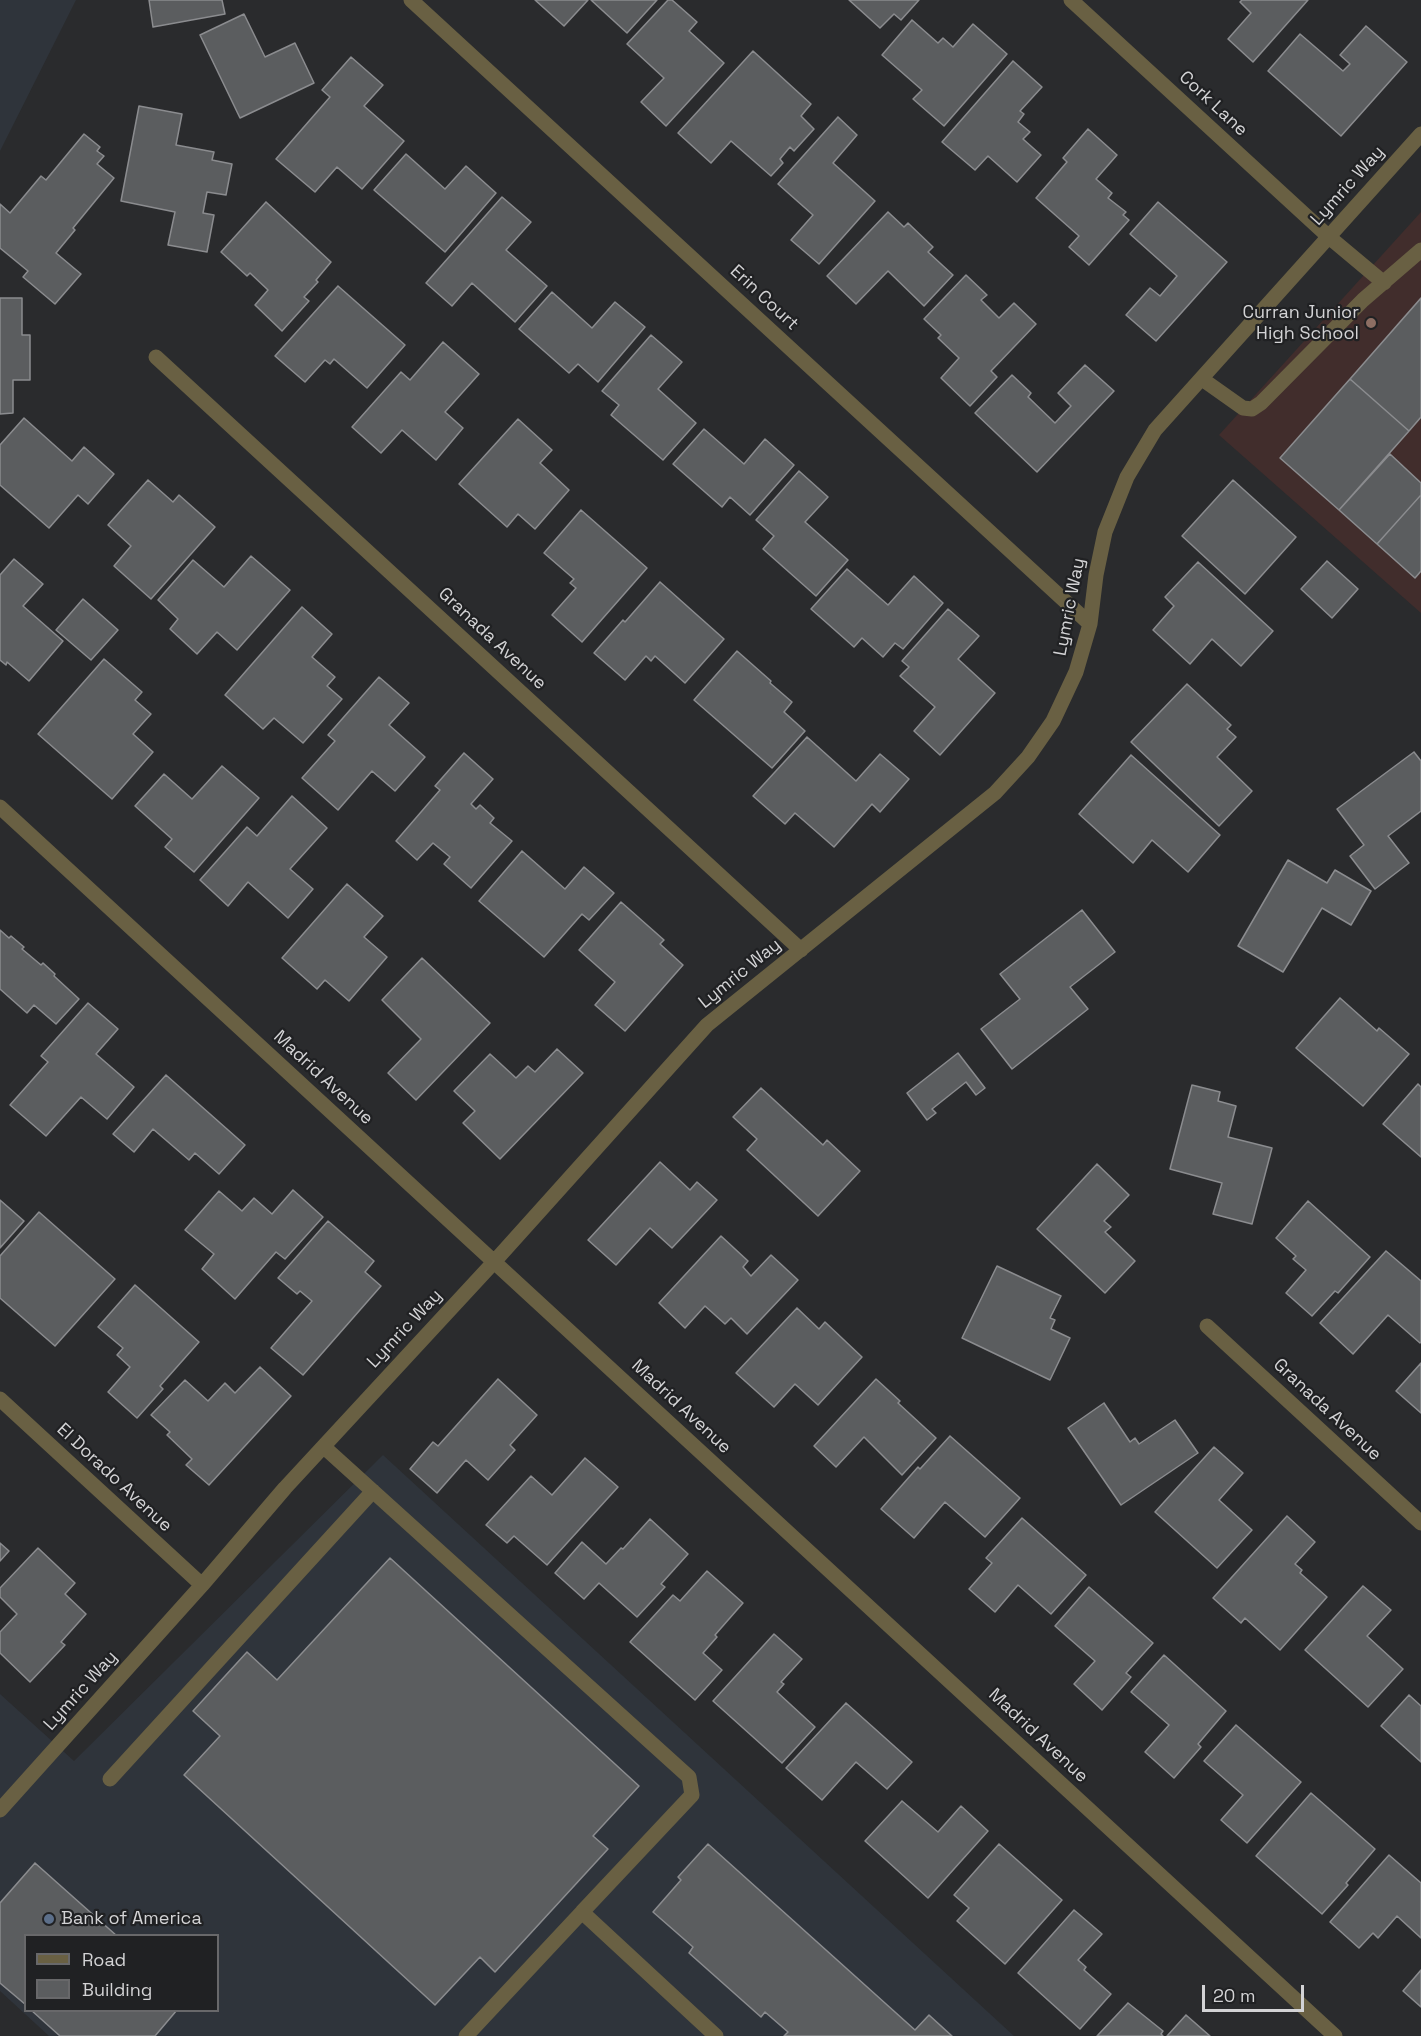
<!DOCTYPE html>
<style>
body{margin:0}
#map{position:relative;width:1421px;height:2036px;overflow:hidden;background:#2a2b2d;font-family:"Space Grotesk",sans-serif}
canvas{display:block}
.legend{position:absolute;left:24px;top:1934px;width:195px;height:78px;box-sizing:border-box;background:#202123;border:2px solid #68686a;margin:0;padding:8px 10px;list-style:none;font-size:18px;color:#d3d3d5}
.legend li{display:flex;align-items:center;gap:12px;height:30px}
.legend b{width:30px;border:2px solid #68686a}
.scale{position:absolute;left:1202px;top:1985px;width:102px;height:27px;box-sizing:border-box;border:3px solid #d3d3d5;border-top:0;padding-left:8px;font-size:18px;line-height:21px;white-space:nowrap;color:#d3d3d5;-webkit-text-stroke:4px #202123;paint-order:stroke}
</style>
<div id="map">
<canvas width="1421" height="2036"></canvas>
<ul class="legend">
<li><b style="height:8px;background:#696043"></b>Road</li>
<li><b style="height:16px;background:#5b5d5f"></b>Building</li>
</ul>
<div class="scale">20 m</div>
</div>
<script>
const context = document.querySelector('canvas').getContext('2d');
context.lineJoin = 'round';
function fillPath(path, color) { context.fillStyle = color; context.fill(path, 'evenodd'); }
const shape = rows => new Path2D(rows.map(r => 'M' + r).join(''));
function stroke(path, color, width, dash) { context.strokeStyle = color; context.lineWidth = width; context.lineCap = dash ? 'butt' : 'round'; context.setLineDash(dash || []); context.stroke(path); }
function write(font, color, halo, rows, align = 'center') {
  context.font = font + ' "Space Grotesk",sans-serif'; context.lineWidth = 4.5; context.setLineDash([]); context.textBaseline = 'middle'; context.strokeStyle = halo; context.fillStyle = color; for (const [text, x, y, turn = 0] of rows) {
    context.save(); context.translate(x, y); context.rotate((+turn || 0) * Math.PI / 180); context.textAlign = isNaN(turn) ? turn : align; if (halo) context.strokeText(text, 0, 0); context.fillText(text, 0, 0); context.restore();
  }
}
const built = shape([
 [0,0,76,0,0,151],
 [383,1455,1014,2036,49,2036,0,1991,0,1694,74,1761],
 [26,1936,218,1936,218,2010,26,2010]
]);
const education = shape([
 [1421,212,1421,613,1219,435]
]);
const building = shape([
 [149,0,222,0,225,14,153,27,149,0],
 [535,0,588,0,564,26,535,0],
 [591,0,657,0,627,33,591,0],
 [668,0,672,0,697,22,689,31,724,63,666,126,641,102,664,78,627,44,668,0],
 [849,0,919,0,901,20,894,14,880,28,849,0],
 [1242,0,1308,0,1253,62,1228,39,1251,13,1240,2,1242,0],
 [244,14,265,57,295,43,314,83,240,118,200,35,244,14],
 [912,20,938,43,943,38,953,47,973,24,1007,54,944,126,913,99,922,90,882,55,912,20],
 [1366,26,1407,62,1341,136,1268,71,1300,34,1343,71,1350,64,1340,55,1366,26],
 [753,51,811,104,801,116,814,129,794,151,790,147,780,159,783,163,771,176,731,141,711,163,678,133,753,51],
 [351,57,383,85,364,106,404,141,362,189,337,167,315,192,276,159,330,97,322,90,351,57],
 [1013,61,1042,87,1020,111,1024,114,1018,122,1030,132,1023,139,1041,155,1017,182,988,156,975,170,942,142,1013,61],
 [139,106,182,114,176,145,214,152,212,160,232,164,226,195,207,192,203,213,214,215,207,252,168,245,175,212,121,201,139,106],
 [838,117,857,135,833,163,875,201,819,264,791,240,813,215,778,184,838,117],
 [1088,129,1117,155,1096,179,1112,193,1108,198,1126,212,1123,215,1129,220,1089,265,1069,247,1079,236,1036,198,1067,162,1063,158,1088,129],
 [84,134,100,147,97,151,104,156,97,164,114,178,73,228,75,230,56,253,81,274,55,304,23,277,28,271,0,248,0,204,10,213,41,176,46,180,84,134],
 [406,154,445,189,466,166,496,193,445,252,374,190,406,154],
 [502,197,531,222,506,250,547,286,515,322,472,283,452,306,426,283,502,197],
 [266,202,331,262,316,280,318,282,304,297,309,301,282,331,255,305,268,290,250,273,247,276,221,252,266,202],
 [1158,202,1227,262,1156,341,1126,315,1150,288,1160,296,1177,276,1130,234,1158,202],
 [888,212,904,227,908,223,933,247,928,252,953,275,924,306,888,271,856,304,827,276,888,212],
 [966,275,987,295,981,300,999,318,1014,303,1036,324,991,371,997,377,970,406,941,378,959,358,938,338,941,335,924,319,966,275],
 [338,286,405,345,367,388,334,359,330,364,325,360,305,382,275,356,338,286],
 [552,292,592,328,615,302,645,327,598,382,578,364,569,373,519,329,552,292],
 [0,298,22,298,22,335,30,335,30,380,13,380,13,413,0,414,0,298],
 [1421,298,1421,417,1409,431,1350,379,1421,298],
 [651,335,682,362,658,389,696,423,663,460,611,415,619,405,602,391,651,335],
 [443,342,479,374,445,412,463,428,436,460,402,430,381,453,352,427,401,372,410,380,443,342],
 [1085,365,1114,391,1037,472,975,413,1012,375,1031,393,1028,397,1055,423,1071,406,1058,393,1085,365],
 [1350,379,1409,431,1339,510,1280,458,1350,379],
 [24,418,72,461,84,447,114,474,88,504,78,495,49,528,0,485,0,445,24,418],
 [518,419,552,450,540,463,569,490,535,529,518,514,507,527,459,484,518,419],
 [704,429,744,464,765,439,794,465,750,515,730,497,722,507,673,464,704,429],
 [1390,454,1421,483,1421,495,1377,544,1339,510,1390,454],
 [799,471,828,497,805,522,848,560,816,596,763,549,774,536,756,520,799,471],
 [148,480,173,502,179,495,215,527,151,599,114,566,131,546,108,525,148,480],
 [1233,480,1296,537,1245,594,1182,536,1233,480],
 [1421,495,1421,571,1415,578,1377,544,1421,495],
 [581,510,647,568,582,642,552,615,576,588,570,583,574,579,544,553,581,510],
 [251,556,290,590,237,650,217,632,197,654,170,629,178,619,158,600,193,560,224,587,251,556],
 [14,559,43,584,23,606,63,641,29,681,7,662,6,665,0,660,0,575,14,559],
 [1327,561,1358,589,1332,618,1301,589,1327,561],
 [1198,562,1273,631,1241,666,1212,639,1190,664,1153,630,1174,606,1165,597,1198,562],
 [847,569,888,605,914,576,943,603,903,649,895,643,883,657,862,638,854,647,811,609,847,569],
 [660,582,724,639,685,683,655,656,651,661,646,656,625,680,594,653,623,620,625,622,660,582],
 [83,599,118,630,91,660,56,630,83,599],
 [302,607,332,634,312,657,335,677,327,686,342,699,303,743,274,718,263,729,225,695,302,607],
 [948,609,979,636,958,659,995,693,940,755,914,731,935,707,900,676,909,667,902,661,948,609],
 [737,651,771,681,770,683,792,702,784,712,805,731,772,768,694,700,737,651],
 [104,659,142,692,135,700,151,714,133,734,153,752,112,799,38,734,104,659],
 [379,677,409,703,389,725,425,757,395,791,372,771,338,810,302,778,335,741,328,735,379,677],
 [1187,684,1231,725,1227,729,1236,737,1217,757,1252,791,1219,826,1131,742,1187,684],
 [807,737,856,781,880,754,909,779,880,812,872,804,834,847,795,813,785,824,753,796,807,737],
 [1414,752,1421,761,1421,811,1388,836,1409,863,1375,889,1350,856,1364,845,1337,809,1414,752],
 [464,753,493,779,471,804,476,809,480,805,494,818,490,823,512,841,471,888,444,864,450,857,433,843,417,860,396,841,440,790,435,786,464,753],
 [1131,755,1220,835,1188,872,1152,840,1133,863,1079,814,1131,755],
 [222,766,259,798,194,872,165,847,172,839,135,806,164,774,192,799,222,766],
 [292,796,327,828,290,869,313,889,288,918,248,882,228,906,200,880,247,827,257,836,292,796],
 [522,851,565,889,584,867,614,893,589,920,582,914,544,957,479,901,522,851],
 [1288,860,1327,883,1335,870,1371,891,1351,925,1322,908,1283,972,1238,946,1288,860],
 [347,884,383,916,364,937,387,957,349,1001,325,980,317,989,282,958,347,884],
 [621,902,664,940,660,944,683,965,625,1031,595,1005,615,982,579,950,621,902],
 [1082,910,1115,952,1070,987,1088,1009,1012,1069,981,1029,1020,999,1000,974,1082,910],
 [0,930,9,938,11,936,24,947,22,949,41,965,43,963,55,974,54,976,79,999,56,1024,34,1005,27,1013,0,989,0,930],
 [422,958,490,1023,416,1100,388,1073,421,1039,382,1000,422,958],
 [1340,998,1377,1031,1379,1028,1409,1054,1363,1106,1296,1048,1340,998],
 [88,1003,118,1029,96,1054,134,1087,107,1119,81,1097,46,1136,10,1105,48,1062,41,1056,88,1003],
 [557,1049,583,1073,500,1159,463,1123,475,1111,454,1091,490,1054,516,1078,528,1066,535,1072,557,1049],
 [958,1053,985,1088,976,1095,966,1082,932,1109,936,1113,927,1120,907,1093,958,1053],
 [166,1075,245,1145,219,1174,195,1153,189,1160,153,1129,134,1152,113,1134,166,1075],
 [1418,1084,1421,1087,1421,1157,1383,1124,1418,1084],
 [1192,1085,1220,1092,1218,1101,1236,1106,1228,1137,1272,1148,1252,1224,1213,1214,1222,1183,1170,1169,1192,1085],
 [761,1088,823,1145,827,1140,860,1171,818,1216,747,1150,757,1139,733,1117,761,1088],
 [660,1162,690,1190,697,1182,717,1200,672,1248,650,1228,616,1265,588,1240,660,1162],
 [1097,1164,1129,1195,1104,1221,1111,1227,1105,1232,1135,1261,1105,1293,1037,1229,1097,1164],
 [293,1190,323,1217,285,1259,276,1252,235,1299,202,1269,214,1254,185,1230,219,1191,242,1211,254,1198,272,1214,293,1190],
 [0,1200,24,1221,0,1248,0,1200],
 [1308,1201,1370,1257,1338,1293,1335,1291,1312,1316,1286,1293,1306,1270,1293,1259,1296,1256,1276,1238,1308,1201],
 [39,1212,115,1279,55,1346,0,1298,0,1256,39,1212],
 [328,1221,374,1261,365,1272,381,1286,303,1375,271,1348,312,1301,300,1291,297,1294,278,1278,328,1221],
 [721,1236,748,1261,743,1267,751,1276,771,1255,798,1280,747,1334,731,1318,725,1324,705,1306,685,1328,659,1303,721,1236],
 [1386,1251,1421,1281,1421,1342,1420,1343,1388,1315,1353,1354,1320,1323,1386,1251],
 [997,1266,1061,1296,1050,1318,1055,1320,1051,1329,1070,1338,1050,1380,962,1338,997,1266],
 [135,1285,199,1342,160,1386,163,1389,137,1418,108,1392,130,1367,117,1355,123,1348,98,1327,135,1285],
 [797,1308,819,1329,825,1322,862,1357,818,1405,795,1384,774,1407,736,1373,797,1308],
 [1421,1363,1421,1413,1396,1391,1421,1363],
 [260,1367,291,1396,209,1485,186,1465,192,1459,167,1435,170,1432,151,1415,185,1380,208,1401,225,1383,235,1393,260,1367],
 [498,1379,537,1415,510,1445,515,1450,488,1480,466,1460,437,1493,410,1469,433,1442,438,1446,498,1379],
 [876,1379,900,1401,898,1403,936,1438,902,1475,864,1437,836,1467,814,1446,876,1379],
 [1104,1403,1130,1442,1135,1438,1139,1444,1175,1420,1198,1453,1121,1505,1068,1428,1104,1403],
 [950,1436,1020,1498,985,1537,945,1502,914,1538,881,1509,918,1467,920,1469,950,1436],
 [1214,1447,1243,1473,1219,1500,1252,1530,1217,1568,1155,1512,1214,1447],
 [585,1458,618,1487,547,1565,514,1536,507,1543,486,1525,531,1476,552,1495,585,1458],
 [1287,1516,1315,1542,1295,1564,1302,1570,1300,1573,1327,1597,1280,1650,1245,1618,1241,1623,1213,1598,1287,1516],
 [1022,1518,1086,1575,1051,1614,1018,1585,995,1612,969,1589,992,1563,986,1558,1022,1518],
 [650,1519,688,1554,661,1584,665,1587,637,1617,599,1583,584,1599,555,1573,582,1542,606,1564,621,1548,623,1549,650,1519],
 [0,1543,9,1551,0,1561,0,1543],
 [38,1548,75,1583,65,1594,86,1614,61,1642,65,1645,30,1682,0,1653,0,1632,17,1614,0,1597,0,1588,38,1548],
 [390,1558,639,1786,593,1836,608,1849,495,1972,480,1957,435,2005,184,1775,220,1736,193,1711,247,1652,277,1680,390,1558],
 [707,1571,743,1603,715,1635,717,1637,703,1653,722,1670,695,1700,630,1642,673,1595,680,1601,707,1571],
 [1363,1586,1391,1610,1367,1636,1403,1669,1368,1707,1305,1650,1363,1586],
 [1089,1587,1153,1643,1126,1673,1131,1677,1102,1710,1074,1684,1095,1661,1055,1626,1089,1587],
 [774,1634,802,1659,781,1682,784,1684,777,1692,815,1727,782,1763,713,1701,774,1634],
 [1164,1655,1226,1711,1198,1744,1201,1747,1174,1778,1145,1752,1169,1725,1131,1692,1164,1655],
 [1409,1695,1421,1706,1421,1762,1381,1726,1409,1695],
 [846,1703,912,1762,887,1789,856,1762,822,1800,786,1768,846,1703],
 [1236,1725,1301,1782,1247,1843,1221,1820,1243,1795,1204,1761,1236,1725],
 [1311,1793,1375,1849,1346,1883,1348,1885,1322,1914,1256,1856,1311,1793],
 [902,1801,938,1832,961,1806,988,1831,928,1898,865,1841,902,1801],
 [708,1844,915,2030,929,2015,952,2036,784,2036,788,2032,765,2012,761,2017,689,1953,693,1947,653,1912,681,1880,678,1877,708,1844],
 [999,1844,1062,1900,1005,1964,957,1921,969,1908,954,1895,999,1844],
 [1389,1855,1421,1883,1421,1938,1397,1916,1378,1938,1373,1933,1359,1948,1330,1922,1389,1855],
 [35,1863,117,1936,26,1936,26,2005,0,1983,0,1903,35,1863],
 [1074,1910,1102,1934,1078,1960,1086,1967,1084,1970,1111,1994,1080,2029,1018,1973,1074,1910],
 [1421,1970,1421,2007,1403,1991,1421,1970],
 [1128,2003,1163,2031,1161,2034,1163,2036,1097,2036,1128,2003],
 [31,2010,177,2010,155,2036,60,2036,31,2010],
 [1186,2015,1210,2036,1167,2036,1186,2015]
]);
const minor = shape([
 [411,0,1090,624],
 [1071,0,1329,237,1384,283],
 [156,357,801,950],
 [1202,379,1243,408,1252,409,1261,403,1363,300,1421,250],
 [0,807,1335,2036],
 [1207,1326,1421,1523],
 [0,1399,202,1585],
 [324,1447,689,1777,692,1795,582,1912],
 [110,1779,373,1491],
 [0,1810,202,1585,285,1488,494,1262,707,1025,995,793,1028,757,1053,721,1076,672,1090,624,1096,575,1105,532,1127,477,1155,430,1421,134],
 [466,2036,582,1912,716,2036]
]);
const markers = [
 [1371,323,6,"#8d6e63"],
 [49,1919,6,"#5c6f8a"]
];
const streetNames = [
 ["Cork Lane",1213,104,43],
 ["Lymric Way",1348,186,-48],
 ["Erin Court",764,298,43],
 ["Lymric Way",1070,607,-79],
 ["Granada Avenue",492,639,43],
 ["Lymric Way",740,974,-39],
 ["Madrid Avenue",323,1078,43],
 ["Lymric Way",405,1329,-47],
 ["Madrid Avenue",681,1407,43],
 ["Granada Avenue",1327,1410,43],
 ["El Dorado Avenue",114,1478,43],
 ["Lymric Way",81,1691,-48],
 ["Madrid Avenue",1038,1736,43]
];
const poiNames = [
 ["Curran Junior",1359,313],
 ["High School",1359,334],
 ["Bank of America",61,1919,"left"]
];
fillPath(built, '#2f343b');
fillPath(education, '#412d2c');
fillPath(building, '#5b5d5f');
stroke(building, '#8b8c8f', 1.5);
stroke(minor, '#696043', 15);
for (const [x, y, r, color] of markers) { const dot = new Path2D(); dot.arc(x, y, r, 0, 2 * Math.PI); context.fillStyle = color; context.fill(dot); stroke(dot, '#202123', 2); }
write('18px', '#d3d3d5', '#202123', streetNames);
write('18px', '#d3d3d5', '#202123', poiNames, 'right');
</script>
